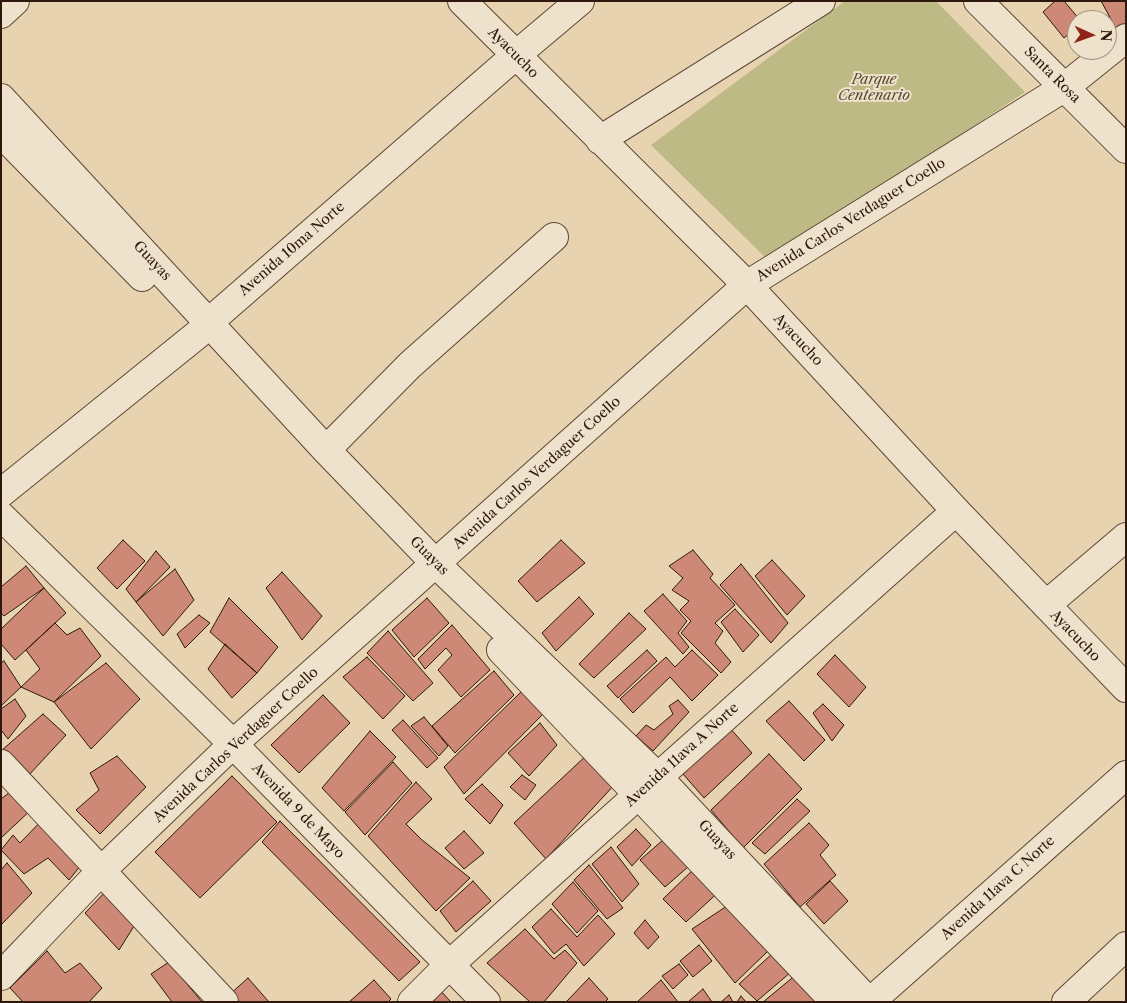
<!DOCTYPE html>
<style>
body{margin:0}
#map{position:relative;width:1127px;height:1003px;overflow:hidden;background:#e7d3b0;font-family:"Libre Caslon Text",serif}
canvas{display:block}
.frame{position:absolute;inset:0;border:2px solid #2e180d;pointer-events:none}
.north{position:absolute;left:1067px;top:10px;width:50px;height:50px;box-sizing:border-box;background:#efe2cc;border:1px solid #a29180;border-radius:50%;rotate:92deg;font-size:14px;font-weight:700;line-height:20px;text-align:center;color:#2e180d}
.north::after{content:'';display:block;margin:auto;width:18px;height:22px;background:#8f2418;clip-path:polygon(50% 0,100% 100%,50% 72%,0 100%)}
</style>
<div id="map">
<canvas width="1127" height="1003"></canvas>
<div class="frame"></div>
<div class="north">N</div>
</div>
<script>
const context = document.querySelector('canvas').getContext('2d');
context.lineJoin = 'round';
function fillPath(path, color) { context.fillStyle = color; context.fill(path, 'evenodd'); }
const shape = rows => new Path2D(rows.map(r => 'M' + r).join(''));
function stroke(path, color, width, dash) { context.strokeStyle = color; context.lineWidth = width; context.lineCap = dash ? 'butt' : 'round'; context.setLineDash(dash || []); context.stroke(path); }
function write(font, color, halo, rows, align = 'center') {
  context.font = font + ' "Libre Caslon Text",serif'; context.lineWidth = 4; context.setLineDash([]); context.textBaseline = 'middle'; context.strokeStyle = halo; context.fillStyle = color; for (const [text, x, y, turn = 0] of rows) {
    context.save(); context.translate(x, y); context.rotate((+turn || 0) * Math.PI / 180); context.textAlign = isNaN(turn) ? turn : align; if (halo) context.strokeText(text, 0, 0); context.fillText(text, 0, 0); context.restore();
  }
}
const green = shape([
 [845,1,936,1,1025,92,770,262,651,145]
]);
const building = shape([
 [1055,1,1064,1,1080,20,1077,20,1077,27,1064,38,1043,12,1055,1],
 [1101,1,1126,1,1126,27,1118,32,1101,1],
 [123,540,145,561,117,589,97,568,123,540],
 [561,540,585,563,537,602,518,581,561,540],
 [693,550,713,574,710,578,735,605,715,623,723,631,715,643,731,662,721,673,681,633,691,621,680,610,689,601,672,590,683,578,669,566,693,550],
 [156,551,170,567,136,602,126,589,156,551],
 [772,560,805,596,787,615,755,576,772,560],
 [741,564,788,623,771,643,720,585,741,564],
 [26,566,44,588,4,616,1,613,1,587,26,566],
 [175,569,194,600,163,636,136,602,175,569],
 [282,572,322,616,302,640,266,588,282,572],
 [44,588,66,613,15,660,1,644,1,629,44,588],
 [663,594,687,621,678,633,689,647,683,654,644,611,663,594],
 [579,597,594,614,556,651,542,633,579,597],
 [229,598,278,647,257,673,210,632,229,598],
 [427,598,449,623,414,657,392,630,427,598],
 [735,609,759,635,743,652,721,622,735,609],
 [629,613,646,629,594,678,579,664,629,613],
 [199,615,210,623,185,648,177,634,199,615],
 [55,623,67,635,80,628,101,656,54,702,21,687,40,669,26,650,55,623],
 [452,625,490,670,461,697,438,670,452,655,446,648,425,669,418,659,452,625],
 [388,631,433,683,413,701,367,653,388,631],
 [225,644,257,673,232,698,208,669,225,644],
 [647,650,657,661,618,698,607,686,647,650],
 [692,650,718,675,692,701,670,677,633,713,620,699,666,657,675,667,692,650],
 [835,655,866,687,849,707,817,674,835,655],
 [367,657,405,696,383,719,343,677,367,657],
 [4,661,21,687,1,706,1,663,4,661],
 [106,663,140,699,91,749,54,702,106,663],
 [494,671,514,695,455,753,432,726,494,671],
 [521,692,543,714,464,794,444,767,521,692],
 [323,695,350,723,299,773,271,745,323,695],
 [15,699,26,716,8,739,1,730,1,709,15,699],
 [678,700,689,712,653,751,636,736,646,725,654,730,673,714,669,706,678,700],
 [789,701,825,740,804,761,766,721,789,701],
 [823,704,844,725,832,741,813,713,823,704],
 [43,714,66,735,28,776,1,751,43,714],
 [424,717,448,746,439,756,411,726,424,717],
 [403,720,438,758,427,768,392,730,403,720],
 [540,723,557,745,529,776,508,753,540,723],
 [729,727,752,753,704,798,683,774,729,727],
 [370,731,396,757,344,811,322,788,370,731],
 [589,753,616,783,546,859,514,823,589,753],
 [769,754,802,789,743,848,711,810,769,754],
 [117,756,146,787,100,834,76,810,99,790,90,773,117,756],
 [393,762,412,783,365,835,345,812,393,762],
 [522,775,536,785,525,800,510,787,522,775],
 [232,776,277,822,200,898,155,852,232,776],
 [416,782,432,799,406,824,422,840,470,878,436,911,368,836,416,782],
 [482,784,503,805,490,824,465,799,482,784],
 [14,789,33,808,1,838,1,799,14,789],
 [797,799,810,811,765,854,752,843,797,799],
 [45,817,85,860,69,880,48,858,24,874,1,850,13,835,20,843,45,817],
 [280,821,420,962,399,981,262,842,280,821],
 [809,823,829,845,820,855,836,875,800,907,764,864,809,823],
 [636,829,651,845,632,866,617,847,636,829],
 [464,831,484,853,464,869,445,848,464,831],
 [671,833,696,860,665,887,640,860,671,833],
 [611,847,639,884,622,902,592,864,611,847],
 [7,863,32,893,1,925,1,870,7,863],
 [589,865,623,908,607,919,574,880,589,865],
 [698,865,723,888,686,922,663,899,698,865],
 [473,881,491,901,456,932,440,911,473,881],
 [830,881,848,901,824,924,806,904,830,881],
 [573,882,598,911,577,933,552,904,573,882],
 [108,889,136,923,119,950,85,913,108,889],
 [727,906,769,950,735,983,692,929,727,906],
 [551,909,577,937,598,915,615,934,584,966,566,944,554,954,532,927,551,909],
 [645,920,659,937,648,949,634,933,645,920],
 [525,929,554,959,565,950,577,963,544,1002,530,1002,487,963,525,929],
 [699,945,712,961,693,977,680,961,699,945],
 [47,951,65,973,80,963,102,988,89,1002,23,1002,10,988,47,951],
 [773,953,791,972,757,1001,739,984,773,953],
 [169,962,202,1002,172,1002,151,974,169,962],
 [679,964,688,975,673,989,662,976,679,964],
 [797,974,820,996,813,1002,763,1002,797,974],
 [248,978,269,1002,234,1002,229,995,248,978],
 [589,978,608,999,605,1002,566,1002,589,978],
 [374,980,391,999,388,1002,349,1002,374,980],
 [661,980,678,1002,637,1002,661,980],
 [439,989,451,1002,427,1002,439,989],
 [703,989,712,1002,688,1002,703,989],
 [729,995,733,1002,721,1002,729,995],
 [741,996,746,1002,737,1002,741,996]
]);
const minor = shape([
 [462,1,747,285,956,511,1126,688],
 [978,1,1126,149],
 [1,14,15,1],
 [1,98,326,450,436,564,658,777,869,1002],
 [1,133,142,277],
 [600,140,821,1],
 [326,450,410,365,554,237],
 [1,493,198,334,209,322,516,55,580,1],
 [1,516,233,744,486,1002],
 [1046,605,1126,537],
 [501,650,835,1002],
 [1,764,224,1002],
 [1,976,102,870,233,744,747,285,1065,87,1126,38],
 [412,1002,449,965,658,777,956,511],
 [870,1002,1126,775],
 [1066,1002,1126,946]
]);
const streetNames = [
 ["Ayacucho",513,53,45],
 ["Santa Rosa",1052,75,45],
 ["Avenida Carlos Verdaguer Coello",851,220,-32],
 ["Avenida 10ma Norte",292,249,-41],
 ["Guayas",152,261,47],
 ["Ayacucho",798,340,47],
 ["Avenida Carlos Verdaguer Coello",537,473,-42],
 ["Guayas",429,556,45],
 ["Ayacucho",1075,636,46],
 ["Avenida Carlos Verdaguer Coello",236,745,-43],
 ["Avenida 11ava A Norte",682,755,-42],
 ["Avenida 9 de Mayo",298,811,46],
 ["Guayas",717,840,47],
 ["Avenida 11ava C Norte",998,888,-42]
];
const parkNames = [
 ["Parque",874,80],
 ["Centenario",874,96]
];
fillPath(green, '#beba86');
fillPath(building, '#cd8876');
stroke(building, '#2e180d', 1);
stroke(minor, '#5c4736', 30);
stroke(minor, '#efe2cc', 28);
write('14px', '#2e180d', '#efe2cc', streetNames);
write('italic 14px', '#594931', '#efe2cc', parkNames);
</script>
